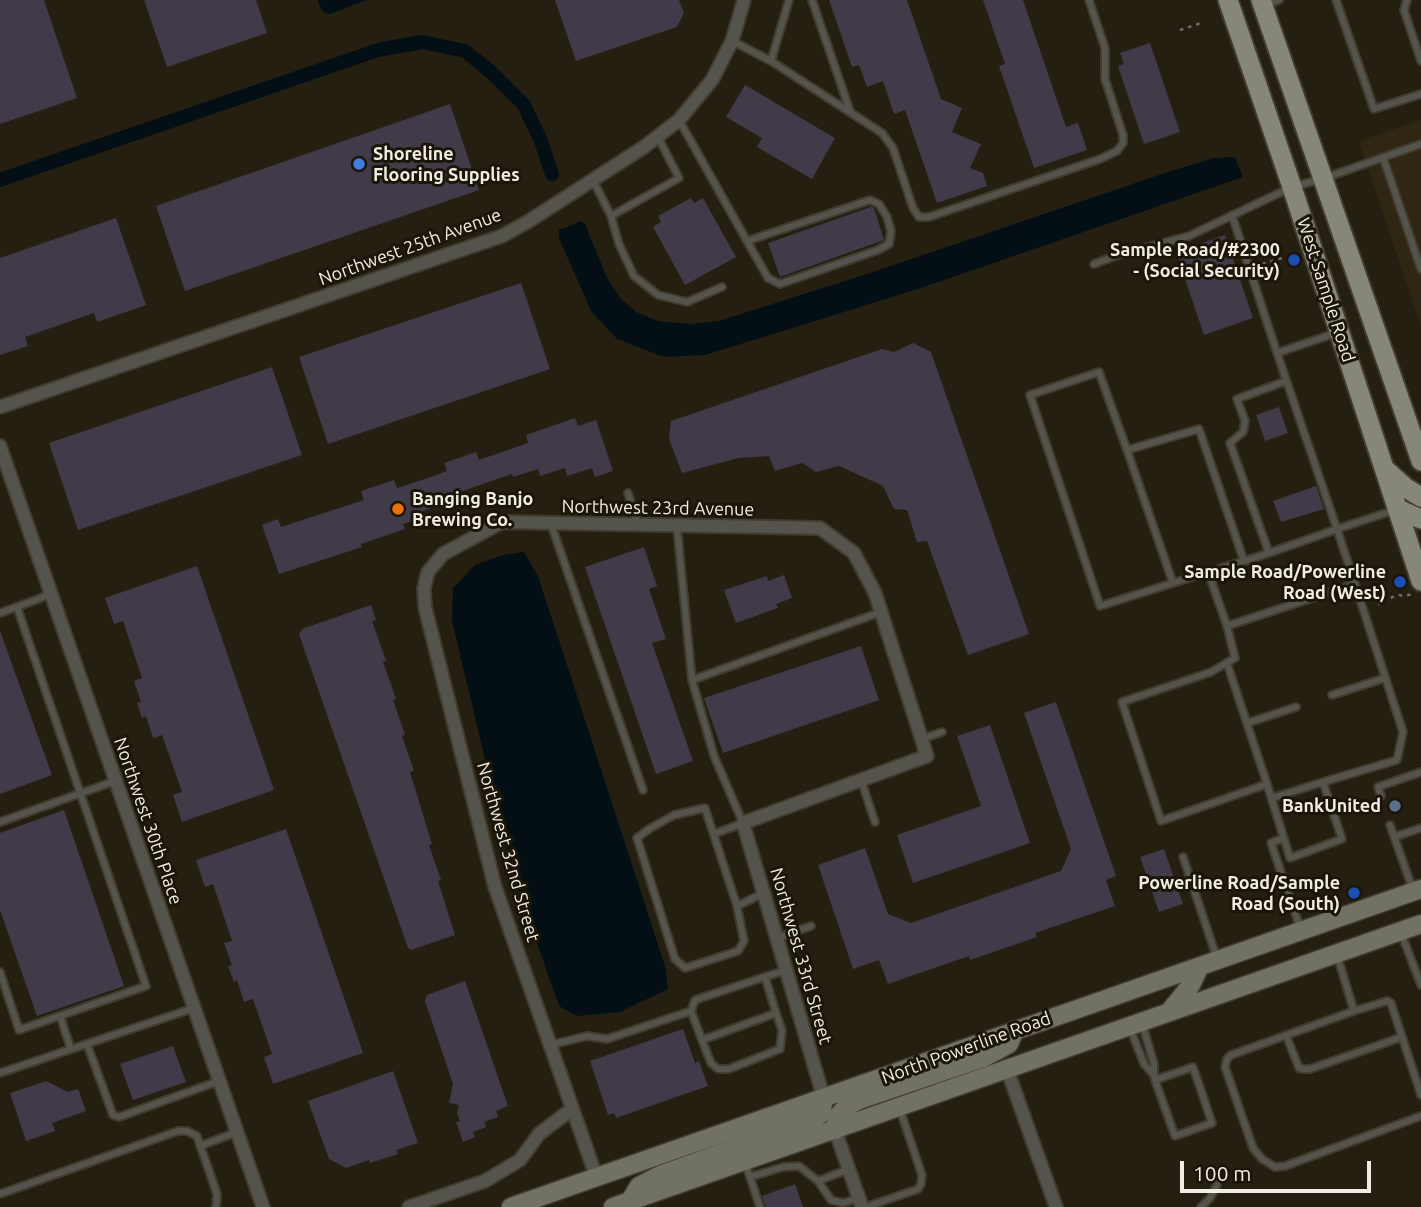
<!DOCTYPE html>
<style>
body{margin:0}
#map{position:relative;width:1421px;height:1207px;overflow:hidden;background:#251f12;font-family:Ubuntu,sans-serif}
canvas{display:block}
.scale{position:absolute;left:1180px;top:1161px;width:191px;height:32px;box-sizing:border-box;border:4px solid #f1ede4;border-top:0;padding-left:9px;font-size:21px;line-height:24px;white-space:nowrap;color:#f1ede4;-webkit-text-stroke:5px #1b1609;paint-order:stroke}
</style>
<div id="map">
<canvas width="1421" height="1207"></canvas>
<div class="scale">100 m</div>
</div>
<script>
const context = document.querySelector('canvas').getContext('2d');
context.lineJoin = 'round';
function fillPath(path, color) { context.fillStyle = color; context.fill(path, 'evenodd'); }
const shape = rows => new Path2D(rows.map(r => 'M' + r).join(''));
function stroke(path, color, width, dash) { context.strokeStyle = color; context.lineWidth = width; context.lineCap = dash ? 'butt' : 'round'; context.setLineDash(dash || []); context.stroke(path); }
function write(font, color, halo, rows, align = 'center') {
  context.font = font + ' Ubuntu,sans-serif'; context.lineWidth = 6; context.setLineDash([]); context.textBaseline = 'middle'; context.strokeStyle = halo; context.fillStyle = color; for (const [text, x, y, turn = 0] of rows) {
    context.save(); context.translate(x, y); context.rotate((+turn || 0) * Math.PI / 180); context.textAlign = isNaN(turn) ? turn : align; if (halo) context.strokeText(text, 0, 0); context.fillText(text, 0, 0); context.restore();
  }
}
const built = shape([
 [1421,120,1421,326,1359,141]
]);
const water = shape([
 [317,0,367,0,330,14,323,12],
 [1235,157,1243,177,918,289,705,355,664,357,617,339,591,311,559,238,559,230,581,221,585,224,607,278,621,299,636,312,658,321,690,324,719,321,870,273,1168,172,1214,158],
 [524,552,538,576,665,966,668,989,620,1012,577,1016,559,1006,511,868,452,621,453,588,475,565,502,555]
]);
const canal = shape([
 [0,180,378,50,422,42,465,51,491,72,524,105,541,141,552,174]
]);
const building = shape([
 [0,0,44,0,77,98,0,124],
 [144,0,256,0,267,33,167,67],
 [555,0,679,0,684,13,677,27,576,61],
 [829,0,907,0,941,99,962,108,952,132,981,144,970,168,983,173,987,186,937,203,905,110,894,114,883,81,867,87,859,65,852,67],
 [983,0,1023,0,1066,127,1078,123,1087,150,1034,168,999,66,1005,64],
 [1150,43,1180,132,1144,144,1118,66,1124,64,1120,53],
 [745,85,835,138,812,179,757,147,762,138,726,117],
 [450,104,479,190,185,291,156,206],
 [691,198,694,203,703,198,736,257,685,285,653,227,661,222,658,216],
 [871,207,874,208,884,240,780,277,768,243],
 [116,218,146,305,97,322,94,313,25,337,28,346,0,355,0,258],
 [1225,235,1253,318,1204,335,1176,252],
 [521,283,550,369,328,444,299,357],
 [913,343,931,352,1029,634,968,655,927,541,917,542,907,510,894,509,883,486,839,466,816,472,802,463,775,471,769,456,739,458,682,473,669,439,671,421,882,349,894,352],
 [272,367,302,455,78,530,49,443],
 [1279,407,1288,433,1265,441,1256,415],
 [575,418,578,426,596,420,613,471,595,477,592,468,567,476,565,468,540,476,538,469,513,477,512,474,454,494,456,499,415,514,417,519,403,524,405,529,361,544,362,547,279,574,262,525,278,519,281,527,364,500,361,491,394,480,397,488,428,478,447,471,444,463,476,452,479,460,528,443,526,435],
 [1316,486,1324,509,1281,522,1273,501],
 [644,547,657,586,649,589,666,639,652,643,693,761,656,774,585,567],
 [197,566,274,790,182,822,173,795,182,792,162,735,153,738,146,716,142,718,137,703,141,702,134,681,142,678,123,621,114,624,105,598],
 [784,575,792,598,776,604,778,608,736,623,724,590,767,576,768,581],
 [371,605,376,620,372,621,386,661,383,662,396,699,393,700,405,735,402,736,414,771,410,772,432,844,429,845,441,880,438,881,455,935,411,950,408,948,299,634,302,629],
 [0,631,52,775,0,794],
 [861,646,879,700,723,753,704,698],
 [1056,702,1116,876,1106,880,1115,906,1035,933,1037,937,970,960,969,956,888,984,879,960,853,969,818,865,865,848,888,914,911,923,1061,871,1071,849,1024,713],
 [990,725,1030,843,913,883,897,835,981,806,957,736],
 [64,810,124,986,37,1016,0,910,0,833],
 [286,829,363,1053,273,1084,264,1057,272,1054,253,999,244,1002,237,980,234,982,228,966,232,965,224,943,232,941,213,884,205,887,196,860],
 [1164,849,1183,904,1159,912,1140,857],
 [465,981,508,1106,496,1111,498,1117,484,1122,486,1127,473,1132,475,1137,463,1142,456,1122,460,1121,457,1113,459,1105,449,1103,453,1084,425,1001,427,995],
 [683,1029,695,1063,699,1061,708,1086,616,1118,614,1113,608,1115,590,1061],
 [173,1046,186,1082,133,1100,120,1064],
 [393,1071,418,1143,396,1150,398,1154,370,1163,369,1160,346,1168,329,1159,308,1101],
 [46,1081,68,1092,78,1089,86,1111,52,1123,55,1131,26,1141,10,1093],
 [795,1184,803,1207,766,1207,762,1196]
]);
const path = shape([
 [1180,30,1204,22],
 [1262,264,1286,257],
 [1380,605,1378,602,1399,595,1404,596,1413,594]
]);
const lane = shape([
 [812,0,850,111],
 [1336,0,1374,109,1421,94],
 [1407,0,1404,10,1421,61],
 [1265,5,1279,0],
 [732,41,771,61,882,133,893,148,913,208,919,217,929,217,1100,159,1117,151,1123,143,1123,135,1105,79,1105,48,1089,0],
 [771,61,789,0],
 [679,120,747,241,870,200,879,204,887,217,891,231,889,244,878,250,780,284,768,278,747,241],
 [1383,157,1421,269],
 [593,180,611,216,679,178,658,137],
 [1232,215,1277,353,1336,333],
 [611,216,619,244,634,276,658,295,687,302,722,287],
 [1094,264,1118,255,1189,236,1292,187,1322,179,1421,144],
 [1277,353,1337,529,1395,510],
 [1286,381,1237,399,1245,421,1243,432,1230,443,1269,553,1337,529,1355,584,1403,732,1397,760,1323,782,1342,839,1290,858,1267,784,1161,821,1122,702,1211,672,1235,658,1227,626,1355,584],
 [1127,450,1173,583],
 [628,493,638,524],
 [551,524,643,790],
 [677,527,692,680,714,756,743,823,714,834],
 [1244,561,1199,429,1127,450,1099,372,1030,395,1100,606,1208,572,1244,561,1269,553],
 [1208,572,1227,626],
 [0,613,41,598,50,593],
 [1227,663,1267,784],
 [692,680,881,612],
 [1332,695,1385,678],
 [1247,723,1296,707],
 [922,739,942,732],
 [861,780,875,822],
 [1381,796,1378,787,1421,772],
 [1272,798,1323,782],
 [0,822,115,781],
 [1390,825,1413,890],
 [1394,837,1421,828],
 [1284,838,1271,843,1301,930],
 [1183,857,1217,958],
 [737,906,705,808,674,815,649,829,637,838,675,959,685,968,738,951,744,941,737,906,764,893],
 [1401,933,1421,985],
 [777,938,811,926],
 [1337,955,1354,1011,1231,1055,1227,1059,1225,1067,1253,1148,1262,1159,1275,1167,1285,1166,1421,1116],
 [0,972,19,1030,146,986,17,607],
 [691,1011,702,1040,776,1013,765,977],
 [1354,1011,1387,1001,1391,1003,1421,1095],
 [60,1016,71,1049],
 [1142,1023,1154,1064,1154,1075],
 [1130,1028,1144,1064,1154,1075,1155,1080,1175,1136,1212,1123,1193,1067,1155,1080],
 [1286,1035,1299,1068,1304,1069,1310,1069,1402,1037],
 [702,1040,711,1063,718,1069,729,1069,780,1049,782,1030,776,1013],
 [87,1044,113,1115,119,1117,219,1081],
 [550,1045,587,1036,607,1039,691,1011,695,1000,786,970],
 [0,1073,194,1008],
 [200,1146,237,1132],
 [745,1162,760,1207],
 [750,1177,783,1167,799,1166,818,1181,849,1169],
 [818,1181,831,1200,843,1203,859,1198],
 [0,1194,178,1131,187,1131,197,1136,217,1194,216,1207],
 [866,1207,918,1189,921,1184,922,1175,900,1110],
 [1201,1207,1210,1198,1217,1185]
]);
const street = shape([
 [0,407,502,236,529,221,644,147,679,120,712,80,732,41,744,0],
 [0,446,263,1207],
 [1007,1069,1056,1207],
 [835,1130,862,1207],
 [596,1176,495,887,425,607,424,588,428,572,443,554,502,522,820,528,854,553,875,593,927,756,743,823,824,1099],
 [409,1207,485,1181,520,1160,539,1134,572,1109]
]);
const secondary = shape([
 [1169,1012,1191,985,1200,966],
 [835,1130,837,1117,845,1108,859,1100,983,1058,1009,1044,1015,1030],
 [630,1201,639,1186,660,1175,812,1120,821,1114,824,1099],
 [511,1207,1421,889],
 [613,1207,1421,924]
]);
const primary = shape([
 [1228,0,1292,187,1421,581],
 [1261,0,1421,461],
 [1386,470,1406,488,1421,497],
 [1398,509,1421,519]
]);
const markers = [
 [359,164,7,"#3f7fe0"],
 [1294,260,7,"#1a4fb4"],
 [398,509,7,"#e8710a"],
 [1400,582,7,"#1a4fb4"],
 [1395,806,7,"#5c6f8a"],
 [1354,893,7,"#1a4fb4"]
];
const poiNames = [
 ["Shoreline",373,154,"left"],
 ["Flooring Supplies",373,175,"left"],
 ["Sample Road/#2300",1280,250],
 ["- (Social Security)",1280,271],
 ["Banging Banjo",412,499,"left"],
 ["Brewing Co.",412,520,"left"],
 ["Sample Road/Powerline",1386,572],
 ["Road (West)",1386,593],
 ["BankUnited",1381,806],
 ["Powerline Road/Sample",1340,883],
 ["Road (South)",1340,904]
];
const streetNames = [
 ["Northwest 25th Avenue",410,247,-20],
 ["West Sample Road",1326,290,72],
 ["Northwest 23rd Avenue",658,508,1],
 ["Northwest 30th Place",148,821,71],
 ["Northwest 32nd Street",508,852,74],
 ["Northwest 33rd Street",801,956,74],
 ["North Powerline Road",966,1048,-20]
];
fillPath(built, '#2f2613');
fillPath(water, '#030f15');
stroke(canal, '#030f15', 14);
fillPath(building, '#413a48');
stroke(lane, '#423c2f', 10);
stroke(street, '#423c2f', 16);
stroke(secondary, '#423c2f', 21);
stroke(primary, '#423c2f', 23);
stroke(path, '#726d62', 2.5, [3.5, 5]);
stroke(lane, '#54544d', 6);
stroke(street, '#54544d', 12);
stroke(secondary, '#717166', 18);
stroke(primary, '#878779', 19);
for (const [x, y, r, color] of markers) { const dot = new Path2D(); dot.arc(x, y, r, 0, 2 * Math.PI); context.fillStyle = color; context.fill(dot); stroke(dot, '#1b1609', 2.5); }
write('bold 18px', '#f1ede4', '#1b1609', poiNames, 'right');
write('18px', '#f1ede4', '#1b1609', streetNames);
</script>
